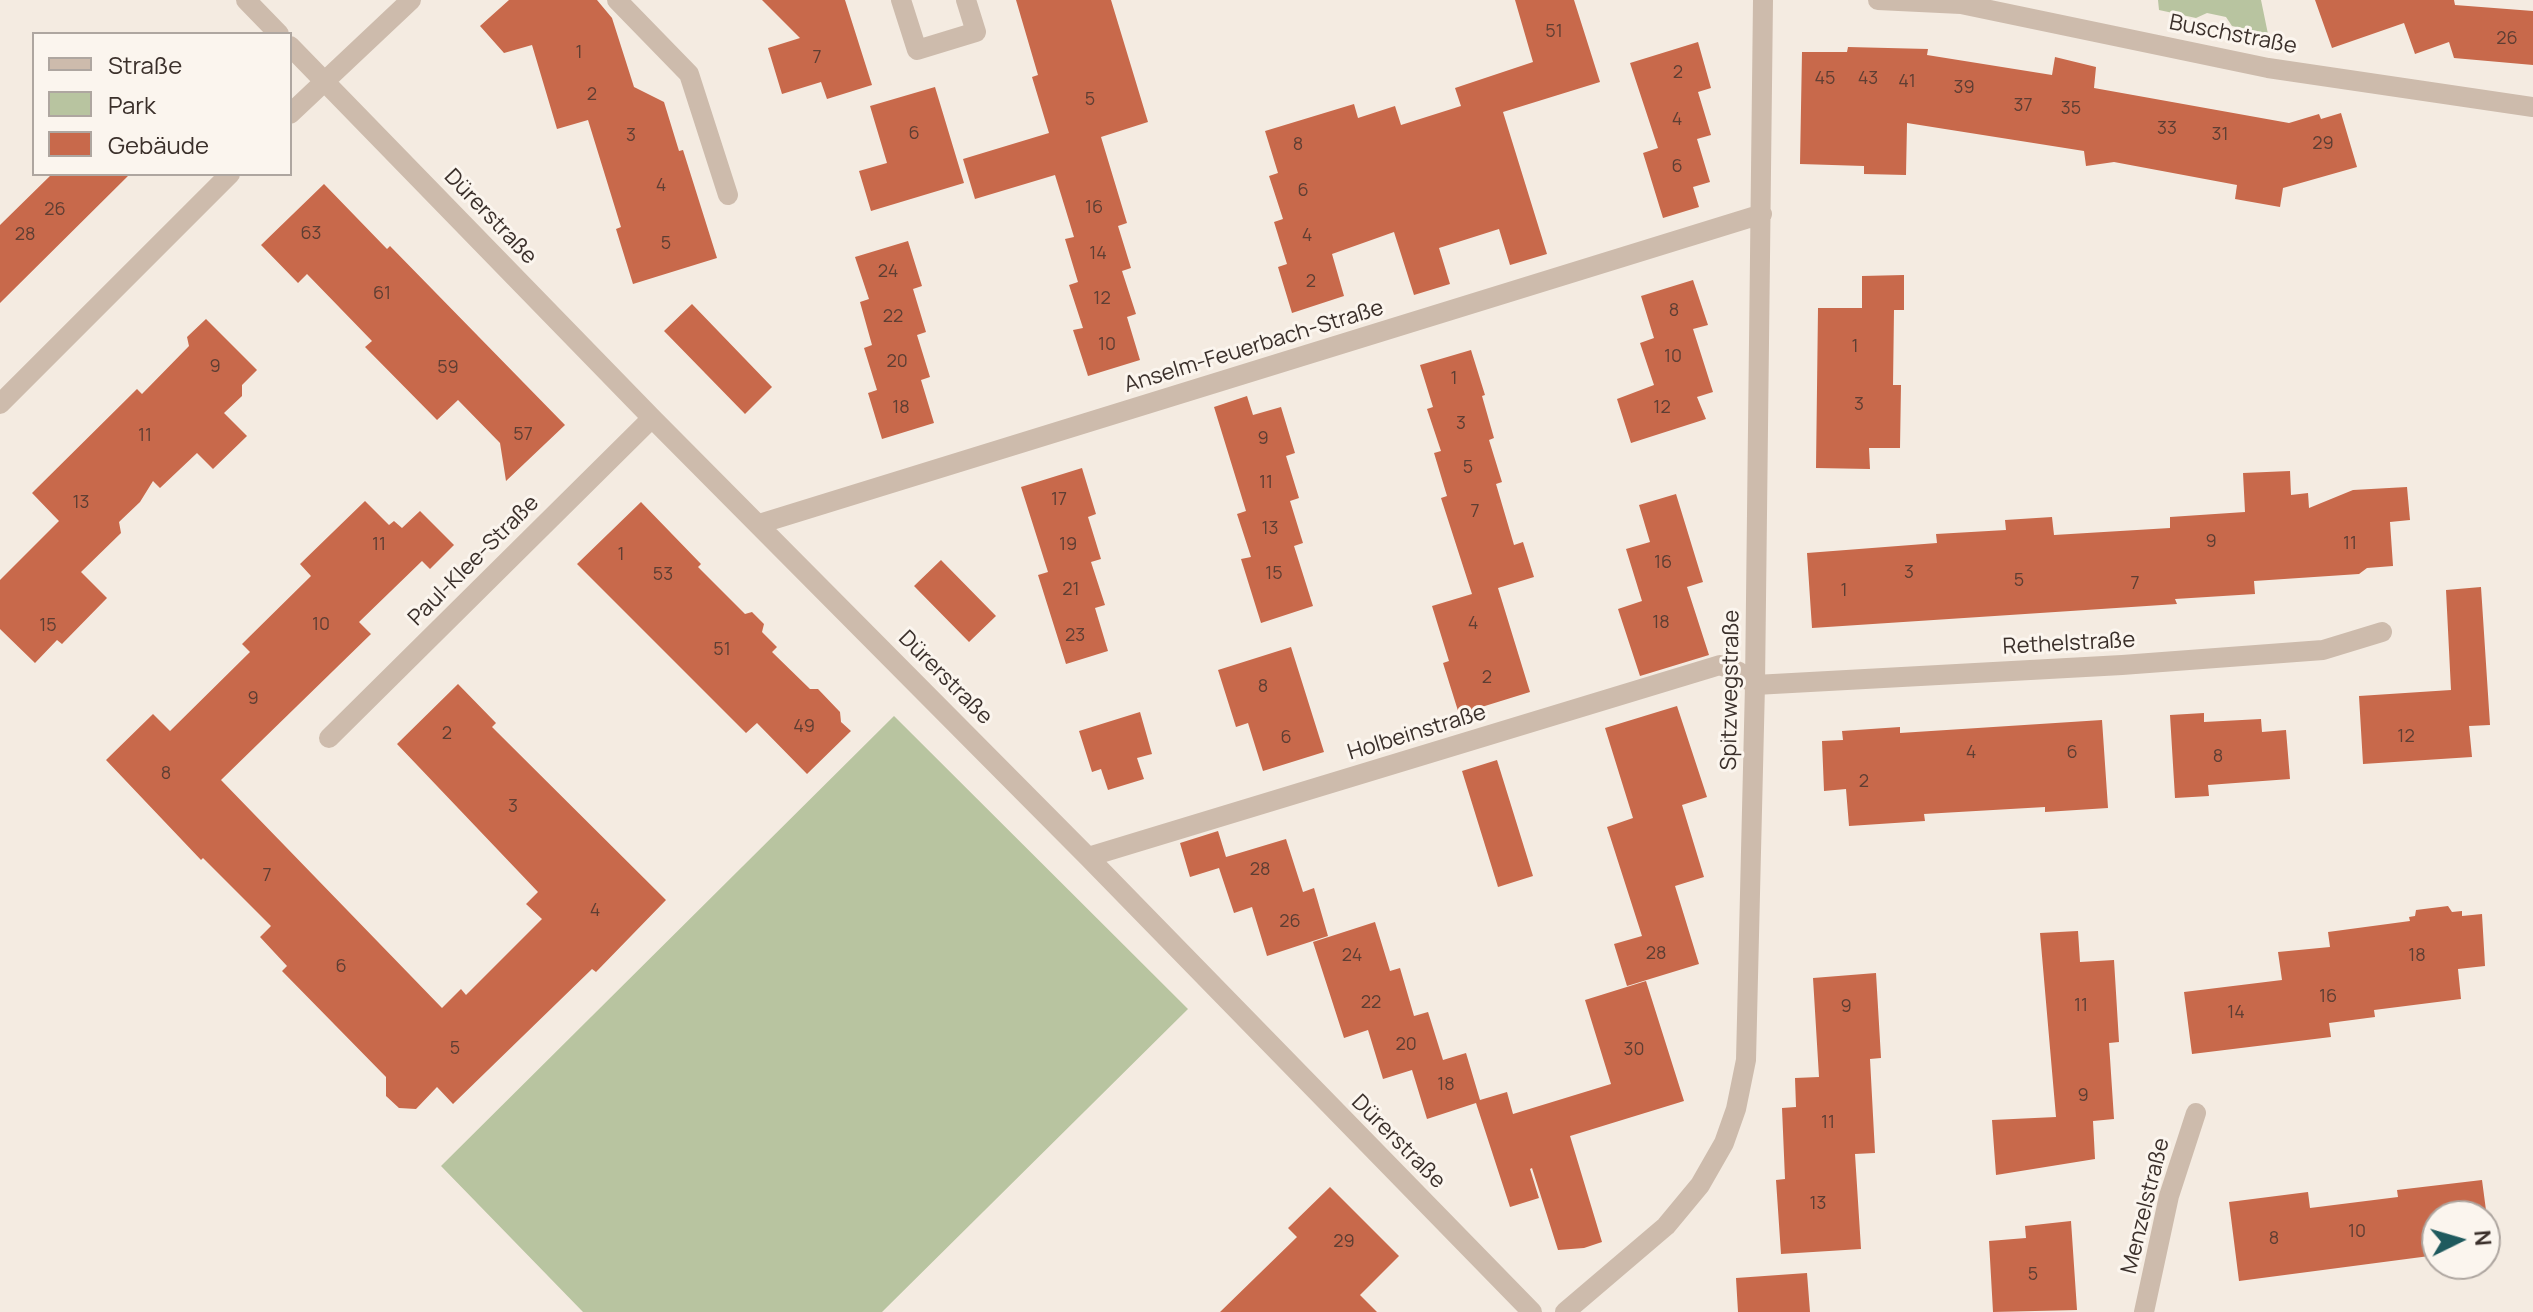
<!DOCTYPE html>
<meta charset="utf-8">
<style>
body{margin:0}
#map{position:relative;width:2533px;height:1312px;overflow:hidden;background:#f4ebe1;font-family:Manrope,sans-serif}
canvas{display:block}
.legend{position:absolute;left:32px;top:32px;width:260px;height:144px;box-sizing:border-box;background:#fbf5ee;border:2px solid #aea6a0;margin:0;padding:10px 14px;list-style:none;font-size:24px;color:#3b302b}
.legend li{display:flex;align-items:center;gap:16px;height:40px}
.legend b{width:40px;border:2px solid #aea6a0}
.north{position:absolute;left:2421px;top:1200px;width:80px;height:80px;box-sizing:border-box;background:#fbf5ee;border:2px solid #aea6a0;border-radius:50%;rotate:85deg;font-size:22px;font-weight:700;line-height:32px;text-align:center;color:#3b302b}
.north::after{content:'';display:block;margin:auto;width:28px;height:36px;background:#1f5a5e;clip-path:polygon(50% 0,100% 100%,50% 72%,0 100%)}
</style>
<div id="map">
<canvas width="2533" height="1312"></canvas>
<ul class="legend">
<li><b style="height:10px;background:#cdbbac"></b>Straße</li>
<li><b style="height:22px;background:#b8c4a0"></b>Park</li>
<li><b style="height:22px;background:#c8694b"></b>Gebäude</li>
</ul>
<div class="north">N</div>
</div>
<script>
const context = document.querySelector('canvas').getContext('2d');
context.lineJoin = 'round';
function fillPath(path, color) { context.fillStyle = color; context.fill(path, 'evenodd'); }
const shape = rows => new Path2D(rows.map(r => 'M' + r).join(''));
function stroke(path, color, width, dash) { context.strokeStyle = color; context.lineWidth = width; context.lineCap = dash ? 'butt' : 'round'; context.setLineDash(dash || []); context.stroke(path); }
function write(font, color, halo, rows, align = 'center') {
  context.font = font + ' Manrope,sans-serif'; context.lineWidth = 6; context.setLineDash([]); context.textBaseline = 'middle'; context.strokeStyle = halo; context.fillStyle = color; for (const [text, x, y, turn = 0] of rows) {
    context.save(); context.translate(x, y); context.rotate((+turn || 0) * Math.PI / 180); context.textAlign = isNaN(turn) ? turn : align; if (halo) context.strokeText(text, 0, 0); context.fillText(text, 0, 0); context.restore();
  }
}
const green = shape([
 [2158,0,2261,0,2268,34,2232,26,2226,17,2207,13,2196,18,2159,10],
 [894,716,1188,1009,882,1312,583,1312,441,1166]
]);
const building = shape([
 [509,0,597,0,612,18,634,87,664,102,679,151,683,150,717,258,633,284,616,229,621,227,588,120,557,129,532,45,504,53,480,26],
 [762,0,845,0,872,85,827,99,821,82,782,94,768,48,800,38],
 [1016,0,1111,0,1148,122,1101,137,1127,223,1118,226,1131,268,1122,271,1136,314,1127,317,1140,360,1088,376,1073,330,1083,328,1069,285,1078,282,1065,239,1074,237,1055,175,975,199,963,159,1049,133,1032,77,1038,75],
 [1515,0,1574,0,1600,82,1503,112,1547,254,1510,265,1499,229,1439,248,1450,284,1414,295,1394,232,1332,254,1344,296,1292,313,1278,267,1287,264,1274,222,1283,219,1269,176,1278,173,1265,131,1354,104,1358,118,1395,106,1401,125,1461,106,1455,88,1533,62],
 [2315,0,2454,0,2455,5,2533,11,2533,65,2454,58,2449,42,2415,54,2404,23,2332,48],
 [1698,42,1711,88,1698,92,1711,135,1697,139,1710,182,1693,187,1699,207,1663,218,1643,153,1658,148,1630,63],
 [1848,47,1928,49,1927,55,2052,75,2055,57,2096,67,2094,88,2289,123,2319,114,2321,119,2341,113,2357,167,2283,188,2280,207,2235,199,2237,185,2114,162,2086,166,2084,151,1907,123,1906,175,1864,174,1864,166,1800,164,1802,52,1847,52],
 [935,87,964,183,871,211,859,171,887,163,870,106],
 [52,174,130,174,0,303,0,225],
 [324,184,387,249,390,246,565,425,506,481,500,443,458,400,437,420,365,347,372,341,307,274,298,283,261,245],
 [908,241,922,286,913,289,926,332,917,335,930,377,921,380,934,423,882,439,868,393,877,390,864,348,872,345,860,302,869,299,855,257],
 [1904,275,1904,310,1894,310,1893,385,1901,385,1900,448,1869,448,1870,469,1816,468,1818,308,1862,308,1862,276],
 [1693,280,1708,325,1693,329,1713,392,1697,397,1706,419,1631,443,1617,399,1654,385,1640,343,1654,338,1641,296],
 [692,304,772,387,745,414,664,331],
 [206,319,257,370,242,385,242,396,224,413,247,436,213,469,197,453,160,488,153,481,140,502,119,522,121,533,81,572,107,598,62,644,57,640,35,663,0,629,0,580,59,521,32,493,137,389,142,394,189,346,187,337],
 [1471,350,1485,395,1482,396,1494,438,1489,440,1502,482,1496,484,1514,545,1523,542,1534,577,1498,588,1530,692,1459,714,1443,663,1449,661,1432,606,1472,594,1441,498,1447,496,1434,453,1441,451,1427,409,1433,407,1420,365],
 [1247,396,1253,415,1281,407,1295,453,1286,456,1299,498,1290,501,1303,543,1294,546,1313,606,1261,623,1241,559,1251,557,1237,514,1246,511,1214,407],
 [1082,468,1096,514,1088,517,1101,559,1091,562,1105,605,1095,608,1108,651,1066,664,1038,575,1048,572,1021,487],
 [2290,471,2291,495,2308,493,2309,508,2353,490,2407,487,2410,520,2390,522,2393,566,2367,568,2359,574,2254,581,2255,594,2175,599,2177,604,1812,628,1807,553,1937,543,1936,534,2006,530,2005,520,2052,517,2054,535,2170,528,2170,517,2245,512,2243,473],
 [1676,494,1703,582,1687,587,1709,655,1640,676,1618,609,1642,601,1626,549,1650,542,1639,505],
 [365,501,389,525,394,521,402,528,420,511,454,545,430,569,422,561,359,622,371,634,221,780,442,1008,461,989,466,995,542,919,526,904,538,892,397,744,458,684,496,723,492,727,666,900,596,972,592,969,453,1104,437,1087,416,1109,399,1108,386,1096,386,1077,282,971,287,966,260,937,271,926,203,858,201,860,106,760,153,714,170,731,250,652,242,644,311,576,300,564],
 [641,502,701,564,698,567,745,614,752,612,764,624,762,632,777,647,772,652,810,689,818,689,840,712,841,722,851,731,807,774,757,723,746,733,577,564],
 [941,560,996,616,969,642,914,586],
 [2481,587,2490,725,2469,726,2472,757,2363,764,2359,696,2451,690,2446,590],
 [1291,647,1324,752,1263,771,1248,723,1236,727,1218,670],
 [1677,706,1707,797,1682,805,1704,877,1675,886,1699,964,1627,986,1614,944,1642,936,1607,827,1633,818,1605,728],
 [1140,712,1152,754,1137,758,1144,779,1108,790,1101,769,1092,772,1079,731],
 [2204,713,2204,722,2261,719,2262,732,2286,730,2290,779,2208,785,2209,796,2175,798,2170,715],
 [2102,720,2108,808,2045,812,2045,807,1924,814,1925,821,1849,826,1846,789,1824,791,1822,741,1843,740,1842,731,1900,727,1900,733],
 [1497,760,1533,876,1498,887,1462,771],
 [1218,831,1226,857,1286,839,1303,892,1314,888,1328,936,1267,956,1252,907,1234,913,1219,868,1190,877,1180,843],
 [2448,906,2452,912,2462,911,2462,916,2482,914,2485,966,2458,969,2461,999,2374,1010,2375,1017,2329,1023,2331,1037,2192,1054,2184,992,2282,980,2278,952,2330,947,2328,932,2410,921,2409,917,2415,916,2416,910],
 [1375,922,1390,971,1400,968,1414,1016,1428,1012,1443,1060,1466,1053,1480,1100,1507,1092,1513,1114,1611,1084,1585,1000,1646,981,1684,1101,1570,1136,1602,1242,1584,1248,1558,1250,1532,1168,1530,1169,1539,1198,1510,1207,1476,1103,1427,1119,1412,1070,1383,1079,1368,1030,1344,1038,1313,942],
 [2078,931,2080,962,2114,960,2119,1042,2109,1043,2114,1119,2093,1121,2095,1159,1996,1175,1992,1120,2056,1117,2040,933],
 [1876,973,1881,1058,1870,1059,1875,1153,1855,1154,1861,1249,1781,1254,1776,1180,1785,1179,1782,1108,1796,1107,1795,1078,1819,1077,1813,978],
 [2482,1180,2491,1248,2485,1249,2485,1216,2437,1216,2437,1255,2239,1281,2229,1202,2308,1192,2310,1208,2398,1197,2397,1190],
 [1330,1187,1399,1256,1360,1295,1377,1312,1220,1312,1297,1237,1288,1228],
 [2071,1221,2077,1310,1993,1312,1989,1241,2026,1238,2025,1226],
 [1807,1273,1810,1312,1738,1312,1736,1278]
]);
const minor = shape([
 [246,0,279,34],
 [617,0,689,74,728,195],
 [901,0,917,50,976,32,966,0],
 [1878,0,1961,4,2268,68,2533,107],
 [290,46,652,418,1088,857,1532,1312],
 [290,114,411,0],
 [0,404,230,174],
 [759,524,1762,214],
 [329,738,652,418],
 [1088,857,1720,665,1739,672,1755,685,2122,665,2323,650,2382,632],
 [1565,1312,1666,1226,1700,1185,1724,1143,1736,1109,1746,1060,1755,685,1763,0],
 [2144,1312,2169,1196,2196,1113]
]);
const numberNames = [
 ["51",1554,32],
 ["26",2507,39],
 ["1",579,53],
 ["7",817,58],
 ["2",1678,73],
 ["45",1825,79],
 ["43",1868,79],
 ["41",1907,82],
 ["39",1964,88],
 ["2",592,95],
 ["5",1090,100],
 ["37",2023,106],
 ["35",2071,109],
 ["4",1677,120],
 ["33",2167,129],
 ["6",914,134],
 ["31",2220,135],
 ["3",631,136],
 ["29",2323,144],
 ["8",1298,145],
 ["6",1677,167],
 ["4",661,186],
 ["6",1303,191],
 ["16",1094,208],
 ["26",55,210],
 ["63",311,234],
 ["28",25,235],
 ["4",1307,236],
 ["5",666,244],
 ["14",1098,254],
 ["24",888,272],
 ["2",1311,282],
 ["61",382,294],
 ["12",1102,299],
 ["8",1674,311],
 ["22",893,317],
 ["10",1107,345],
 ["1",1855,347],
 ["10",1673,357],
 ["20",897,362],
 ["9",215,367],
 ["59",448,368],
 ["1",1454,379],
 ["3",1859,405],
 ["18",901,408],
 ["12",1662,408],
 ["3",1461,424],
 ["57",523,435],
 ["11",145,436],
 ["9",1263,439],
 ["5",1468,468],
 ["11",1266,483],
 ["17",1059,500],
 ["13",81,503],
 ["7",1475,512],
 ["13",1270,529],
 ["9",2211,542],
 ["11",2350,544],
 ["11",379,545],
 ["19",1068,545],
 ["1",621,555],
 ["16",1663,563],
 ["3",1909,573],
 ["15",1274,574],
 ["53",663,575],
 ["5",2019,581],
 ["7",2135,584],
 ["21",1071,590],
 ["1",1844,591],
 ["18",1661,623],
 ["4",1473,624],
 ["10",321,625],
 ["15",48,626],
 ["23",1075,636],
 ["51",722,650],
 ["2",1487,678],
 ["8",1263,687],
 ["9",253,699],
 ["49",804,727],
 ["2",447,734],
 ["12",2406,737],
 ["6",1286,738],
 ["4",1971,753],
 ["6",2072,753],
 ["8",2218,757],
 ["8",166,774],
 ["2",1864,782],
 ["3",513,807],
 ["28",1260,870],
 ["7",267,876],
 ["4",595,911],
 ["26",1290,922],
 ["28",1656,954],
 ["24",1352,956],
 ["18",2417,956],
 ["6",341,967],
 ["16",2328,997],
 ["22",1371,1003],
 ["11",2081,1006],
 ["9",1846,1007],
 ["14",2236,1013],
 ["20",1406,1045],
 ["5",455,1049],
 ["30",1634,1050],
 ["18",1446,1085],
 ["9",2083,1096],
 ["11",1828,1123],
 ["13",1818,1204],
 ["10",2357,1232],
 ["8",2274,1239],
 ["29",1344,1242],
 ["5",2033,1275]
];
const streetNames = [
 ["Buschstraße",2233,35,11],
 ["Dürerstraße",490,217,46],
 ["Anselm-Feuerbach-Straße",1254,347,-17],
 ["Paul-Klee-Straße",474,561,-45],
 ["Rethelstraße",2069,644,-3],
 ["Dürerstraße",945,678,45],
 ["Spitzwegstraße",1731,690,-89],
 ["Holbeinstraße",1417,733,-17],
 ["Dürerstraße",1398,1142,45],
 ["Menzelstraße",2146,1206,-76]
];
fillPath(green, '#b8c4a0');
fillPath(building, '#c8694b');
stroke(minor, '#cdbbac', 20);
write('18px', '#5e3e33', null, numberNames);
write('22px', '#3b302b', '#fbf5ee', streetNames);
</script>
